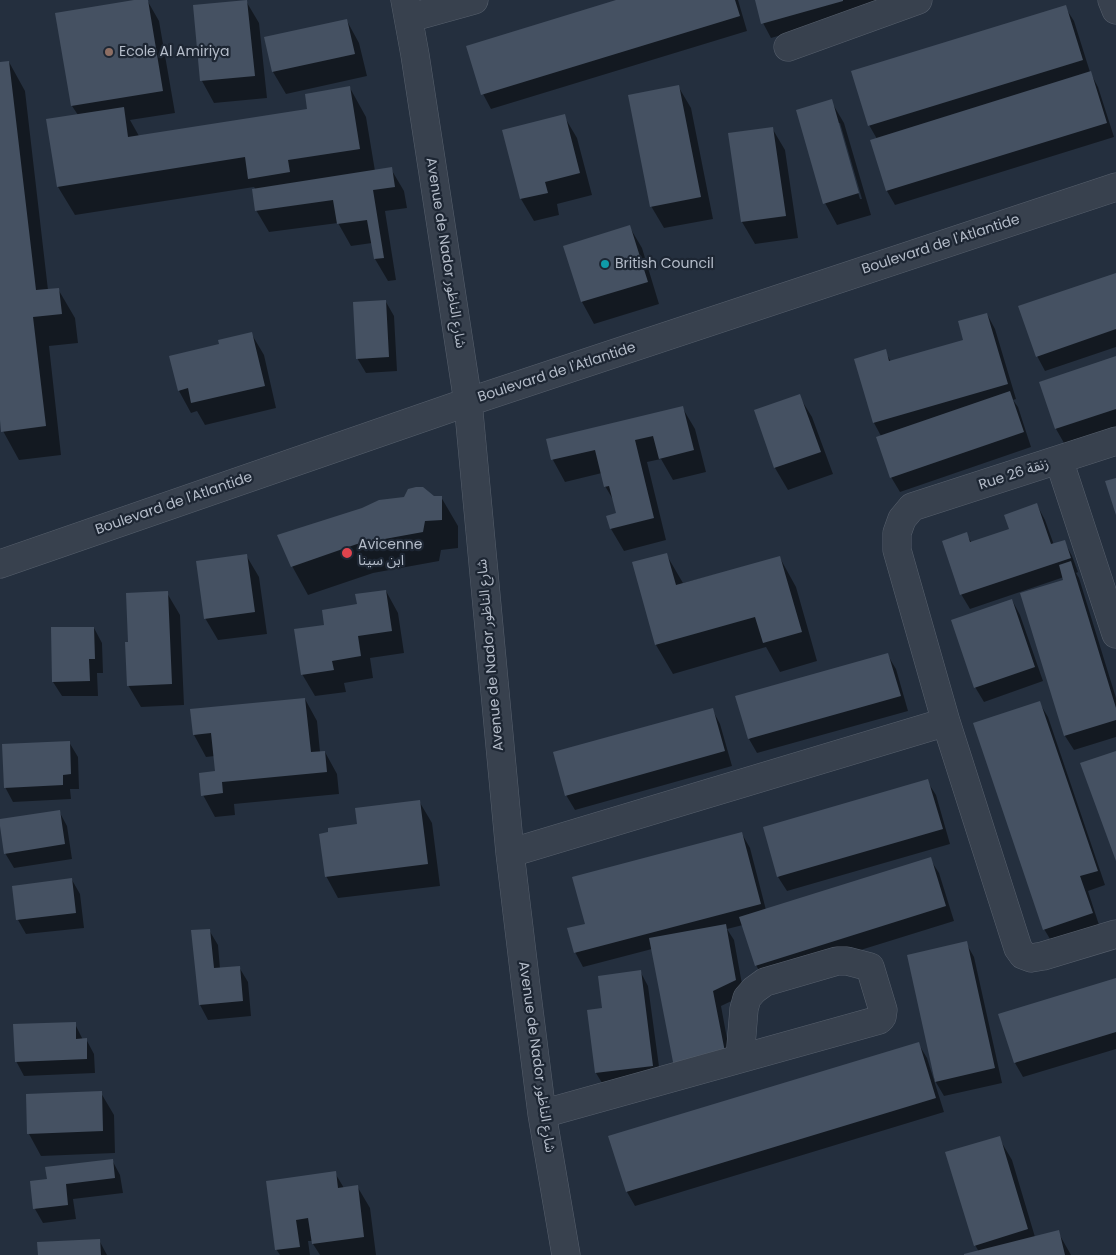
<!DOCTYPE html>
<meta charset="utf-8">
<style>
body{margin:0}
canvas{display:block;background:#242f3e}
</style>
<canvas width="1116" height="1255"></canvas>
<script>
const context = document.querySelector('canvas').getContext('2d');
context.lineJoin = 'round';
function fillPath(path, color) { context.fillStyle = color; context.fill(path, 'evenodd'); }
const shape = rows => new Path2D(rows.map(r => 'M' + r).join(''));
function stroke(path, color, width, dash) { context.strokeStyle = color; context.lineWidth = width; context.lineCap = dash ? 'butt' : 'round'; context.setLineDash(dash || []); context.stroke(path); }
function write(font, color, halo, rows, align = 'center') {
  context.font = font + ' Poppins,"Noto Sans Arabic",sans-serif'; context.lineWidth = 4.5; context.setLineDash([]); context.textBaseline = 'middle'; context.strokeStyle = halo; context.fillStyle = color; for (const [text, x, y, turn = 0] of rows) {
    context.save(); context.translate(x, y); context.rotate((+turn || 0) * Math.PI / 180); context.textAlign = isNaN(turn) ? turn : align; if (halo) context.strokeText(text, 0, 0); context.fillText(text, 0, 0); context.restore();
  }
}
const shadow = shape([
 [142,0,147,0,159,21,175,113,130,120,139,136,308,110,350,88,366,117,375,171,391,169,404,191,407,208,385,211,396,280,388,281,375,259,372,243,351,246,338,223,269,232,256,210,256,190,254,187,75,215,58,187,78,115,72,106],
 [620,0,738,0,747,31,491,109,483,94],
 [756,0,904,0,771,38,763,23],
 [246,1,259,23,267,98,214,103,202,81,194,6],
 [1065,7,1074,21,1090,72,1098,87,1114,137,895,205,887,191,877,139,869,125],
 [347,21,359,43,367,76,286,94,273,72,265,38],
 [9,62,25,91,48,290,58,289,75,318,78,343,49,346,61,455,19,460,3,431,0,409,0,63],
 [678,86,691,108,713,219,664,228,651,206],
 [831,101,844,123,871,215,837,225,825,203],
 [837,123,840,123,862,199,860,199],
 [564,116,577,138,592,195,557,204,559,215,534,221,521,199,504,131],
 [772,128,785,150,798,238,755,244,742,222,730,134],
 [629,226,642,248,659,304,594,324,582,302,564,247],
 [1116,274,1116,347,1045,371,1037,356],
 [386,302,394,316,397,371,366,373,357,358],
 [987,314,995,329,1016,399,1013,400,1018,407,1031,447,900,492,891,477,881,436,874,423,855,360,885,351,891,362,964,341],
 [251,333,264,355,276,408,205,425,197,411,191,413,179,391,221,345],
 [1116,358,1116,427,1064,443,1056,429,1040,382],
 [799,396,812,417,833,474,788,490,775,468,755,411],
 [682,407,695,429,706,472,673,480,661,459,647,462,666,540,624,551,611,529,618,514,615,503,605,486,602,473,565,482,553,460,548,440],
 [433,497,441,497,458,526,458,548,441,550,439,561,373,573,308,595,292,566],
 [1037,505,1045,520,1054,545,1064,541,1072,556,1078,572,1076,573,1079,578,1116,698,1116,737,1074,750,1065,736,1022,594,1065,581,1064,577,970,609,961,594,966,534,972,543,1010,530],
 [666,554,683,583,780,558,796,587,817,661,780,672,766,647,673,674,656,645,634,563],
 [246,555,259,577,267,634,218,640,205,618],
 [386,591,398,613,404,653,370,658,373,678,344,683,346,692,315,696,302,674,325,626,358,605],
 [167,593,180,615,184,705,141,707,128,685],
 [1012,600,1020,615,1043,681,984,702,975,687],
 [94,628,102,643,103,673,97,673,98,696,62,696,53,682],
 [887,654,896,669,908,711,757,753,749,739],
 [305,699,317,721,320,752,325,752,337,774,339,794,234,804,235,815,215,817,203,795,217,773,215,756,206,757,194,735],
 [1039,702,1048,717,1105,885,1088,891,1100,928,1053,944,1044,929],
 [712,709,720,724,732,766,575,810,566,795],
 [69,742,78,757,79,789,70,789,71,799,13,802,5,787],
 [927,781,936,795,950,844,787,891,778,877],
 [419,801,432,823,440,886,338,898,326,876],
 [59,811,67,826,72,859,14,868,5,853],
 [742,834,750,848,766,910,930,859,939,873,954,921,764,980,756,965,743,925,727,929,734,940,744,995,721,1006,733,1071,652,949,583,967,575,952,586,924],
 [72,880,80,894,84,928,26,934,18,920],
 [209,930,218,945,220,969,239,967,248,982,251,1016,208,1020,200,1005],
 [966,943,974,957,1002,1083,944,1096,934,1079],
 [640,971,648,986,661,1081,605,1088,596,1073,588,1011,603,1009],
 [1116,979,1116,1049,1023,1077,1015,1063],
 [75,1024,83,1040,86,1039,94,1054,95,1073,24,1076,16,1061],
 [918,1043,927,1058,944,1112,635,1206,627,1192,610,1137],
 [101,1093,114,1115,115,1153,41,1156,29,1134],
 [999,1138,1012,1160,1035,1237,1058,1232,1071,1255,968,1255,979,1252,975,1245],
 [112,1160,120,1175,123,1193,73,1199,76,1219,43,1223,35,1209,48,1180],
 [335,1173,344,1188,357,1186,370,1208,376,1255,320,1255,313,1244,313,1241,308,1241,310,1255,280,1255,276,1249,267,1182],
 [99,1240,107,1255,39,1255]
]);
const building = shape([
 [134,0,148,0,163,91,71,106,55,13],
 [247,0,255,76,200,81,193,5],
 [616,0,735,0,740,16,481,95,466,46],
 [755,0,843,0,843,1,761,24],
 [1066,5,1083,60,868,126,851,71],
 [347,19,355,54,272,72,264,37],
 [9,61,36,290,59,288,62,314,33,317,46,426,1,432,0,420,0,62],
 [1091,71,1107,123,886,191,870,140],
 [679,85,701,197,650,207,628,95],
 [350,86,360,149,288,160,290,172,248,179,245,157,57,187,46,119,124,107,128,137,307,109,305,94],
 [832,99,859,193,823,204,796,110],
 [565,114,580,173,545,182,548,193,520,199,502,130],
 [773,127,786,216,741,222,728,133],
 [392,167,395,187,373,190,384,258,374,259,367,220,337,224,333,200,255,211,252,189],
 [630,225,648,282,581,302,563,246],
 [1116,273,1116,329,1036,357,1018,306],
 [386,300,389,357,356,359,353,302],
 [987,313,1008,384,873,423,854,359,886,349,889,361,963,340,958,321],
 [252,332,265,386,191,403,188,388,178,391,169,356,219,344,218,340],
 [1116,356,1116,409,1055,429,1039,382],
 [1010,391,1024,432,890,478,876,437],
 [800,394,821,452,774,468,754,410],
 [683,406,694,450,659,459,653,436,635,440,654,518,610,529,606,516,616,513,609,486,604,487,595,450,551,460,546,439],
 [1116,478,1116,515,1105,481],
 [416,487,423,487,434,496,442,496,442,520,425,521,423,532,357,544,291,567,277,535,362,508,379,500,404,497,408,489],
 [1037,503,1051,544,1065,540,1071,558,960,595,942,541,967,532,970,542,1009,529,1004,515],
 [667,553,676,585,780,556,802,632,763,643,755,617,655,645,632,562],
 [247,554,255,612,204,619,196,561],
 [1071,561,1116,708,1116,720,1064,736,1020,593,1063,580,1059,565],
 [386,590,392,631,358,636,361,656,332,661,334,670,301,675,294,629,324,625,322,610,357,604,355,594],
 [168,591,172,684,127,686,125,642,128,642,126,593],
 [1012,599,1035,667,974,688,951,620],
 [51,627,94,627,95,659,89,659,90,681,52,682],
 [888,653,901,696,748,739,735,696],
 [305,698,311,752,325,751,327,772,222,782,223,793,201,796,199,773,215,771,211,733,193,735,190,709],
 [1040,701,1098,871,1080,876,1093,913,1043,930,973,723],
 [713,708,725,751,565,796,553,752],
 [70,741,71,774,63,775,63,785,4,788,2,744],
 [1116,751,1116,861,1080,763],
 [928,779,943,829,777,877,763,827],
 [420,800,428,864,325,877,319,834,328,832,328,828,357,824,355,808],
 [60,810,65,844,4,854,0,826,0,819],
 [742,832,761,904,574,953,567,928,585,924,572,877],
 [931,857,946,906,755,966,739,917],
 [72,878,76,913,16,920,12,886],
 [726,924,736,980,713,991,726,1057,674,1067,649,938],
 [210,929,214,968,240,966,243,1001,199,1005,191,930],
 [967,941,995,1068,935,1082,907,955],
 [641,970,653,1066,595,1073,587,1010,602,1008,598,976],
 [1116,978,1116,1032,1014,1063,998,1014],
 [76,1022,76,1039,87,1038,87,1059,15,1062,13,1024],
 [919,1042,936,1098,626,1192,608,1136],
 [102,1091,103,1131,27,1134,26,1094],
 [1000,1136,1028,1229,974,1246,945,1152],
 [113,1159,115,1178,66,1184,68,1205,33,1209,30,1181,47,1179,45,1167],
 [336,1171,338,1188,358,1185,364,1237,312,1244,308,1218,296,1220,300,1247,275,1250,266,1181],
 [1059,1230,1065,1255,964,1255,964,1254],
 [100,1239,101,1255,38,1255,37,1242]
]);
const street = shape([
 [405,0,415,55,468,402,510,853,526,987,542,1114,566,1255],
 [1112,0,1116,10],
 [420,15,474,0],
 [788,47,918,0],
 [1116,441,912,507,902,519,897,533,897,550,946,722,1018,948,1023,955,1031,958,1043,956,1116,934],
 [1059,460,1116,634],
 [0,564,468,402,1116,187],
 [510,853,946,722],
 [542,1114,879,1020,882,1017,883,1010,870,967,847,961,837,961,765,982,754,990,747,998,744,1009,740,1058]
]);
const markers = [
 [109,52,5,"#8d6e63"],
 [605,264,5,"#0f9aa8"],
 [347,553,6,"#e0444e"]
];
const poiNames = [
 ["Ecole Al Amiriya",119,52],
 ["British Council",615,264],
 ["Avicenne",358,545],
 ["ابن سينا",358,561]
];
const streetNames = [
 ["Boulevard de l'Atlantide",941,245,-18],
 ["Avenue de Nador شارع الناظور",445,253,81],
 ["Boulevard de l'Atlantide",557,373,-18],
 ["Rue 26 زنقة",1014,475,-18],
 ["Boulevard de l'Atlantide",174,504,-19],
 ["Avenue de Nador شارع الناظور",491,655,-95],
 ["Avenue de Nador شارع الناظور",536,1057,82]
];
fillPath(shadow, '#0007');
fillPath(building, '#455162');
stroke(street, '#565f6c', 29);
stroke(street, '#38414e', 28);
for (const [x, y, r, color] of markers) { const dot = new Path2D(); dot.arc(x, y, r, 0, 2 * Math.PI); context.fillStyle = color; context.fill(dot); stroke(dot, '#1d2633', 2); }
write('14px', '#b4bcc9', '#1d2633', poiNames, 'left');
write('14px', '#b4bcc9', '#1d2633', streetNames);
</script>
